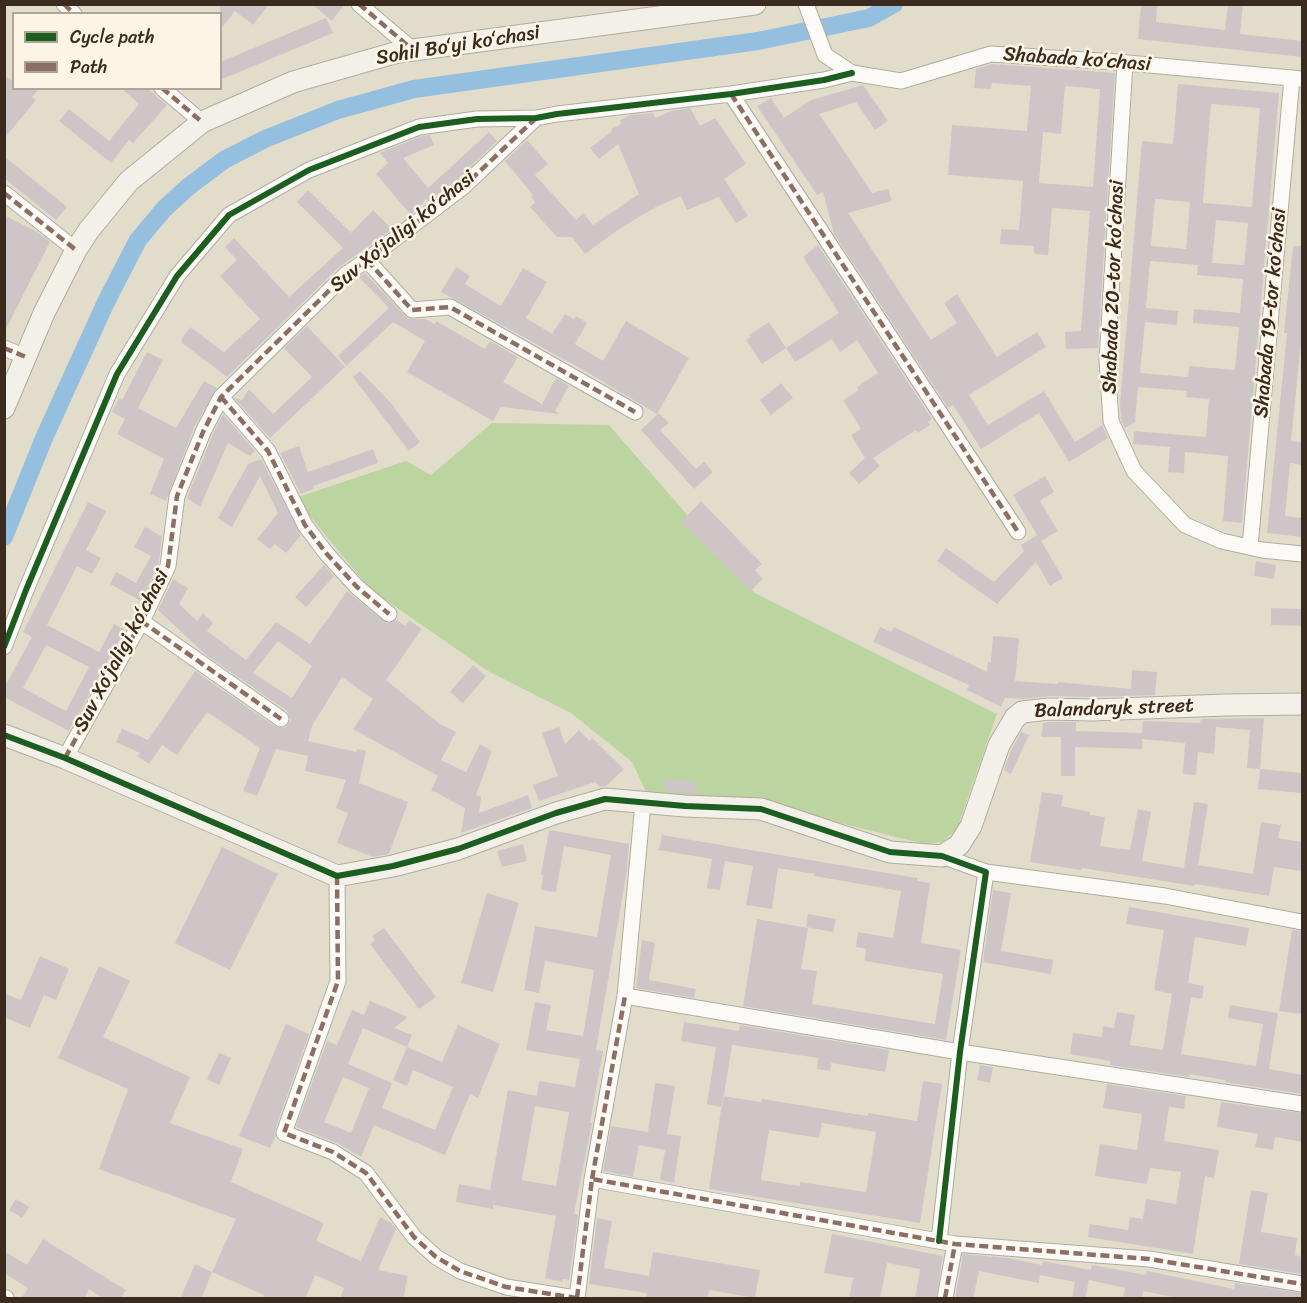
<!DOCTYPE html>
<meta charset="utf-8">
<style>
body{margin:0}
#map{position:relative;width:1307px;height:1303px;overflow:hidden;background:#e2ddcb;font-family:Sriracha,sans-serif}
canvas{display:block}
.frame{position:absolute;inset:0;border:6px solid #3b2a1e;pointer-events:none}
.legend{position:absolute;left:12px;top:12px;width:210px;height:78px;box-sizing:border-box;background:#fcf5e5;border:2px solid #afa495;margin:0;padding:8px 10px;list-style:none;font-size:18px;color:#3b2a1e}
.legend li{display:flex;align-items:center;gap:12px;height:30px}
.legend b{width:30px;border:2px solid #afa495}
</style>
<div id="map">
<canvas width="1307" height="1303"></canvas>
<div class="frame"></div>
<ul class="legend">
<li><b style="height:8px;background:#1b5e20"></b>Cycle path</li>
<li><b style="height:8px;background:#8d6e63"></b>Path</li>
</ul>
</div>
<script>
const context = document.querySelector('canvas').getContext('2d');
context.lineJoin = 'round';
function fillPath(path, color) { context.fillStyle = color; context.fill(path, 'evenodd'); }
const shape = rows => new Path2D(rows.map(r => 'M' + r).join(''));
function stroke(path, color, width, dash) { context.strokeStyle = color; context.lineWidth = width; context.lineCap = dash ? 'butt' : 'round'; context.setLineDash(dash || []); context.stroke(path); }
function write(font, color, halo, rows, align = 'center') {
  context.font = font + ' Sriracha,sans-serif'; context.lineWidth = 5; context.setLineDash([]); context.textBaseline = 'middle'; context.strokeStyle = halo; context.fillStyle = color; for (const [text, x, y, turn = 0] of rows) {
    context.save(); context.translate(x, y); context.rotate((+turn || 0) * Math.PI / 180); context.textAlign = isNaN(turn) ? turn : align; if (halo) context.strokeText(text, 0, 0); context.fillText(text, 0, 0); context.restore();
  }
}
const green = shape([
 [492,423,609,425,755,593,997,714,957,829,942,842,924,844,764,804,647,794,632,762,571,713,488,671,370,589,295,498,406,461,431,475]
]);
const canal = shape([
 [4,537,44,438,106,302,138,240,164,209,188,187,224,160,265,139,338,110,414,89,758,41,869,18,894,4]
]);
const building = shape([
 [220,4,269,4,253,25,235,11,220,30],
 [312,4,345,4,332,21],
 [1141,4,1157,4,1156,22,1225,30,1228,4,1243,4,1240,34,1302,41,1302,57,1138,39],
 [326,18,333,33,220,80,220,62],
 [992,64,1115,73,1098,348,1066,349,1065,332,1081,331,1090,211,1052,208,1048,255,1034,254,1034,246,1000,244,1001,229,1019,230,1023,181,948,175,952,125,1027,131,1031,86,992,83,991,89,974,88,976,69],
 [1065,86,1100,89,1093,187,1039,183,1043,132,1061,134],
 [4,75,14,82,14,88,40,88,32,97,36,100,4,139],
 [1178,84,1279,93,1242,523,1223,521,1228,456,1185,452,1184,473,1168,472,1170,447,1133,444,1134,431,1206,437,1209,399,1186,397,1187,391,1138,387,1135,422,1125,428,1121,419,1120,404,1142,141,1173,144],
 [1211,104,1260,108,1252,207,1203,203],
 [1155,199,1190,202,1186,249,1151,246],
 [1216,220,1248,223,1244,265,1212,263],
 [1150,261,1198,265,1197,275,1243,279,1240,313,1194,309,1193,323,1239,327,1235,370,1189,366,1188,377,1140,373,1145,322,1177,325,1178,311,1146,308],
 [863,85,888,121,875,130,856,102,819,114,872,193,888,189,892,201,848,213,931,340,957,323,944,303,957,294,997,357,1037,332,1046,347,969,395,988,425,1044,391,1075,442,1102,425,1108,438,1069,462,1039,413,981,449,953,405,948,408,834,234,823,192,817,195,757,106,771,98,784,118,811,100],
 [121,88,147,88,167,105,133,143,129,140,111,163,59,121,69,109,109,141,139,104],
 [690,108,700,126,715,118,746,164,724,179,748,216,736,223,719,197,687,210,681,196,656,207,619,229,585,254,572,237,557,237,530,207,535,202,531,197,533,195,505,161,527,140,548,164,535,175,576,220,583,213,593,225,639,194,618,144,599,159,590,148,612,131,611,129,621,124,620,120,631,115,653,113,655,118,671,111],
 [489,132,497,141,457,180,428,201,426,199,411,215,376,174,388,163,380,153,421,136,430,135,434,145,403,158,428,188],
 [4,156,67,207,56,220,4,178],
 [308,190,351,233,373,210,392,229,338,268,227,377,182,343,182,338,190,327,224,352,260,319,220,276,237,260,225,247,234,238,289,297,343,248,297,202],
 [4,215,39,233,50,242,4,333],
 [818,245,932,419,928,422,930,425,918,433,916,430,873,458,880,466,859,484,849,473,865,458,851,435,861,429,843,400,859,390,857,387,878,373,857,340,840,352,832,339,795,362,786,348,839,313,803,257],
 [1293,246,1302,246,1302,332,1291,441,1302,442,1302,465,1290,463,1285,516,1302,518,1302,537,1267,533,1287,333,1284,333],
 [456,267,470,276,465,284,501,306,523,268,547,282,526,318,552,334,565,314,574,319,576,316,587,323,575,344,603,361,626,321,689,358,657,414,580,368,441,292],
 [365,273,408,319,425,319,435,324,436,321,485,349,490,341,518,357,503,382,542,404,556,378,569,386,555,411,560,414,501,407,493,421,407,372,425,341,393,322,346,366,338,356,389,308,359,277],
 [769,322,786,348,762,364,746,340,751,337,749,335],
 [307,326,345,367,270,438,234,398,242,400,249,389,273,414,312,377,284,348],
 [147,352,163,360,138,408,176,428,204,381,217,388,194,428,166,501,150,494,164,459,117,434,125,419,112,412,119,398,122,400],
 [360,371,391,403,420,442,409,451,353,377],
 [781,383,793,398,771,415,760,400],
 [659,413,669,423,660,430,696,469,704,462,713,472,694,489,641,430],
 [223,414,255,451,250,456,228,443,200,507,187,498,212,436],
 [299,446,308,472,373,449,378,463,313,486,314,489,301,494,280,453],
 [261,459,301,535,286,553,275,544,270,549,257,539,278,513,260,476,232,527,218,518,248,464],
 [1045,476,1054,492,1040,501,1058,531,1041,541,1063,578,1050,586,1036,562,997,604,937,561,946,548,994,582,1024,551,1021,545,1037,535,1013,495],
 [701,501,762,564,755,570,763,579,751,591,681,522],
 [88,502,106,511,86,550,101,558,92,574,77,566,47,625,99,652,114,624,125,630,69,731,4,697,4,688,32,637,23,632],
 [46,645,89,667,66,711,23,688],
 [145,527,161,536,162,534,159,563,141,601,110,584,116,572,136,583,151,556,134,547],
 [1256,561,1276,565,1274,579,1254,576],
 [324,565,334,576,306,607,295,597],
 [173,579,188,588,179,604,197,621,203,613,213,623,207,631,246,660,276,622,310,644,347,591,387,623,397,620,405,626,409,620,422,629,386,680,440,724,456,732,441,760,466,772,480,744,492,751,476,795,481,797,479,813,528,795,532,808,461,833,465,808,431,790,438,776,353,729,373,699,342,677,312,726,308,741,356,752,358,749,366,751,359,783,408,802,389,854,373,857,337,843,348,813,336,808,346,780,305,771,308,756,276,749,257,796,243,791,260,748,207,712,177,755,162,745,149,764,137,756,140,753,116,742,122,729,148,740,195,671,276,727,285,728,291,720,287,711,206,655,158,610],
 [278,641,312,666,292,698,253,673],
 [1271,608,1302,609,1302,626,1271,625],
 [880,627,891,632,894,627,987,672,988,662,991,662,993,636,1019,638,1015,681,1058,684,1058,682,1131,689,1132,670,1157,672,1155,695,1092,697,1049,696,1024,699,1005,698,1001,707,967,690,969,685,873,642],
 [473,665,486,676,463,703,450,692],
 [1264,718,1260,769,1247,768,1250,730,1216,727,1214,754,1198,752,1196,775,1183,774,1185,743,1142,739,1142,749,1075,747,1075,776,1061,776,1061,737,1041,737,1043,723,1050,722,1076,722,1076,731,1142,733,1143,721,1200,723,1201,719],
 [559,727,565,744,579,730,590,741,592,738,624,769,606,786,600,787,595,782,539,801,533,785,558,776,542,733],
 [1021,732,1029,735,1011,774,1004,770,1011,750],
 [1260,769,1302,773,1302,793,1258,789],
 [666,779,697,782,696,794,665,791],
 [1042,792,1063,795,1061,806,1090,812,1090,815,1105,817,1100,846,1130,850,1138,809,1151,812,1142,861,1184,868,1194,802,1208,804,1198,865,1253,874,1261,822,1281,825,1278,838,1302,842,1302,871,1274,867,1269,896,1195,884,1194,886,1082,868,1081,870,1030,862],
 [549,830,629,844,627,870,596,1050,603,1051,590,1123,592,1123,574,1214,578,1215,569,1280,563,1279,563,1282,545,1278,556,1216,493,1205,493,1209,456,1202,459,1184,490,1190,508,1090,537,1096,539,1081,575,1087,580,1059,526,1050,535,1002,551,1005,546,1030,583,1036,594,970,545,961,539,993,524,990,535,926,597,937,611,855,564,846,556,892,541,890,543,875,541,875],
 [535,1106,569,1112,556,1186,522,1180],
 [662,835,917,878,917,881,930,883,921,943,961,950,946,1040,743,1006,757,919,808,928,801,969,817,971,812,1004,935,1024,943,974,865,961,866,949,856,947,858,932,893,938,901,891,814,876,815,874,778,868,772,909,746,905,753,866,725,861,720,890,707,888,712,859,659,850],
 [523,844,527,861,502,867,497,851],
 [222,847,278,874,230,970,175,943],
 [993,890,1011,893,1001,951,1053,960,1051,974,983,962],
 [487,893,519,903,493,992,461,983],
 [1129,907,1249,928,1246,946,1195,937,1188,983,1204,986,1202,999,1191,997,1181,1054,1256,1066,1263,1024,1228,1018,1230,1005,1278,1013,1269,1069,1302,1075,1302,1094,1225,1082,1225,1080,1190,1074,1189,1077,1110,1065,1110,1061,1070,1054,1073,1033,1102,1037,1103,1026,1114,1028,1117,1012,1135,1015,1130,1045,1163,1050,1172,994,1154,990,1164,930,1126,924],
 [808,914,836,919,833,932,806,927],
 [384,928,436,997,419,1009,370,944,375,940,372,936],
 [1292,930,1302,931,1302,1014,1279,1011],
 [642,940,655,943,649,980,696,989,694,998,636,988],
 [40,956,69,969,56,1000,44,995,30,1028,4,1017,4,993,21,1000],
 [99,966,130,981,103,1037,190,1077,170,1123,243,1149,231,1182,324,1223,316,1241,361,1261,380,1217,391,1223,396,1229,378,1270,408,1276,403,1299,340,1299,344,1288,315,1275,305,1299,263,1299,264,1295,212,1272,236,1219,99,1169,128,1089,58,1058],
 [370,1001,408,1017,394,1028,412,1035,407,1047,442,1062,458,1025,500,1044,478,1098,470,1094,445,1155,374,1125,361,1157,337,1143,296,1127,327,1041,337,1045,352,1010,364,1015],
 [363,1028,407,1047,393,1080,407,1086,413,1070,453,1087,435,1130,382,1108,392,1083,348,1064],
 [343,1077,369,1088,351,1133,324,1122],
 [684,1022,739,1031,740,1025,889,1050,885,1072,831,1063,830,1071,817,1069,818,1058,732,1045,722,1107,707,1104,716,1047,681,1041],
 [286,1024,309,1034,275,1130,275,1137,270,1148,239,1136],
 [219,1053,231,1058,219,1085,207,1079],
 [980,1065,993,1067,990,1083,977,1080],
 [923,1081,942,1084,920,1223,709,1189,723,1096,761,1102,762,1099,868,1116,868,1113,917,1121],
 [822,1123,876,1132,866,1192,800,1182,800,1186,761,1180,769,1130,819,1138],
 [655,1083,675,1086,667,1134,681,1136,674,1183,660,1180,665,1150,639,1145,633,1177,603,1171,611,1126,648,1132],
 [1107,1084,1186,1096,1184,1109,1169,1107,1164,1141,1219,1150,1214,1178,1205,1176,1193,1254,1088,1237,1090,1224,1128,1230,1130,1217,1143,1219,1146,1199,1176,1204,1181,1172,1150,1168,1147,1184,1095,1176,1100,1144,1137,1150,1142,1114,1103,1108],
 [1221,1102,1302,1113,1302,1142,1275,1137,1273,1150,1255,1147,1258,1134,1217,1127],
 [1251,1190,1268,1193,1261,1232,1297,1238,1295,1255,1302,1257,1302,1274,1239,1264],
 [16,1199,29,1207,22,1218,9,1210],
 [597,1218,612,1221,604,1268,649,1276,653,1252,760,1270,755,1298,709,1290,707,1299,646,1299,647,1293,589,1284],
 [832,1234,943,1256,936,1299,915,1299,920,1269,887,1263,880,1299,849,1299,853,1278,824,1273],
 [43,1239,126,1290,120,1299,104,1299,89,1289,84,1299,21,1299,28,1288,4,1273,4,1251,27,1265],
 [963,1254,1008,1258,1042,1265,1041,1268,1043,1261,1091,1270,1092,1265,1146,1275,1147,1271,1234,1289,1235,1283,1302,1293,1302,1299,1183,1299,1143,1291,1142,1299,1123,1299,1125,1288,1089,1280,1085,1299,1072,1299,1075,1282,1040,1275,1039,1283,979,1271,973,1299,955,1299],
 [195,1264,212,1272,201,1299,180,1299]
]);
const street = shape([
 [64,4,74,14],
 [359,4,413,50],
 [806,4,825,55,852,73,901,81,991,54,1117,62,1302,79],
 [1125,63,1107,360,1111,421,1134,471,1185,525,1222,541,1262,550,1302,554],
 [162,88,202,122],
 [731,94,1018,532],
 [4,193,76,250],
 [367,260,412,310,450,307,635,412],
 [4,348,26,357],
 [221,397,268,451,305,525,326,553,357,587,389,614],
 [1250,547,1292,78],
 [141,621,281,719],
 [4,647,26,590,117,374,177,276,229,215,309,170,419,127,477,119,536,118,557,114,731,94,824,80,852,73],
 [65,758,146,613,168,566,177,496,203,432,221,397,345,275,367,260,463,187,536,118],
 [643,803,625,996,960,1052,1302,1104],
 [986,872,1165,896,1302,922],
 [337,876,338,981,284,1133,333,1152,366,1173,414,1237,436,1257,460,1271,506,1287,576,1298],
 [592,1179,625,996],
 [939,1241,960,1052,986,872,942,856],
 [4,1297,6,1298],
 [577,1298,592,1179,955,1244,1149,1259,1302,1284],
 [945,1298,955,1244]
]);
const secondary = shape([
 [4,408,44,313,76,250,89,230,129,181,202,122,293,82,398,52,755,4],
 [4,735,65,758,337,876,393,866,458,849,556,813,605,799,685,806,761,809,890,852,942,856,959,845,971,826,999,745,1015,718,1022,712,1049,709,1092,710,1226,705,1302,704]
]);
const quiet = shape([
 [64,4,74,14],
 [359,4,413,50],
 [162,88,202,122],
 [731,94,1018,532],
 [4,193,76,250],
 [367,260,412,310,450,307,635,412],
 [4,348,26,357],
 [221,397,268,451,305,525,326,553,357,587,389,614],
 [141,621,281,719],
 [65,758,146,613,168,566,177,496,203,432,221,397,345,275,367,260,463,187,536,118],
 [337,876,338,981,284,1133,333,1152,366,1173,414,1237,436,1257,460,1271,506,1287,576,1298],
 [592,1179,625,996],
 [4,1297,6,1298],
 [577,1298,592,1179,955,1244,1149,1259,1302,1284],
 [945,1298,955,1244]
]);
const cycleway = shape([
 [4,647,26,590,117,374,177,276,229,215,309,170,419,127,477,119,536,118,557,114,731,94,824,80,852,73],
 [4,735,65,758,337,876,393,866,458,849,556,813,605,799,685,806,761,809,890,852,942,856,986,872,960,1052,939,1241]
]);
const streetNames = [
 ["Sohil Boʻyi koʻchasi",458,46,-9],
 ["Shabada koʻchasi",1077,60,4],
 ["Suv Xoʻjaligi koʻchasi",403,232,-39],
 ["Shabada 20-tor koʻchasi",1114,287,-88],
 ["Shabada 19-tor koʻchasi",1271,313,-85],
 ["Suv Xoʻjaligi koʻchasi",122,651,-62],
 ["Balandaryk street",1114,709,-2]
];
fillPath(green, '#bcd49f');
stroke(canal, '#95bfde', 18);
fillPath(building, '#cec6c6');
stroke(street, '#b0aca0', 17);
stroke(secondary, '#b0aca0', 23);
stroke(street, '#fbfaf7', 15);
stroke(secondary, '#f3f0e9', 21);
stroke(quiet, '#8d6e63', 4.5, [9, 4.5]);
stroke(cycleway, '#1b5e20', 6);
write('20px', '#3b2a1e', '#fcf5e5', streetNames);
</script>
